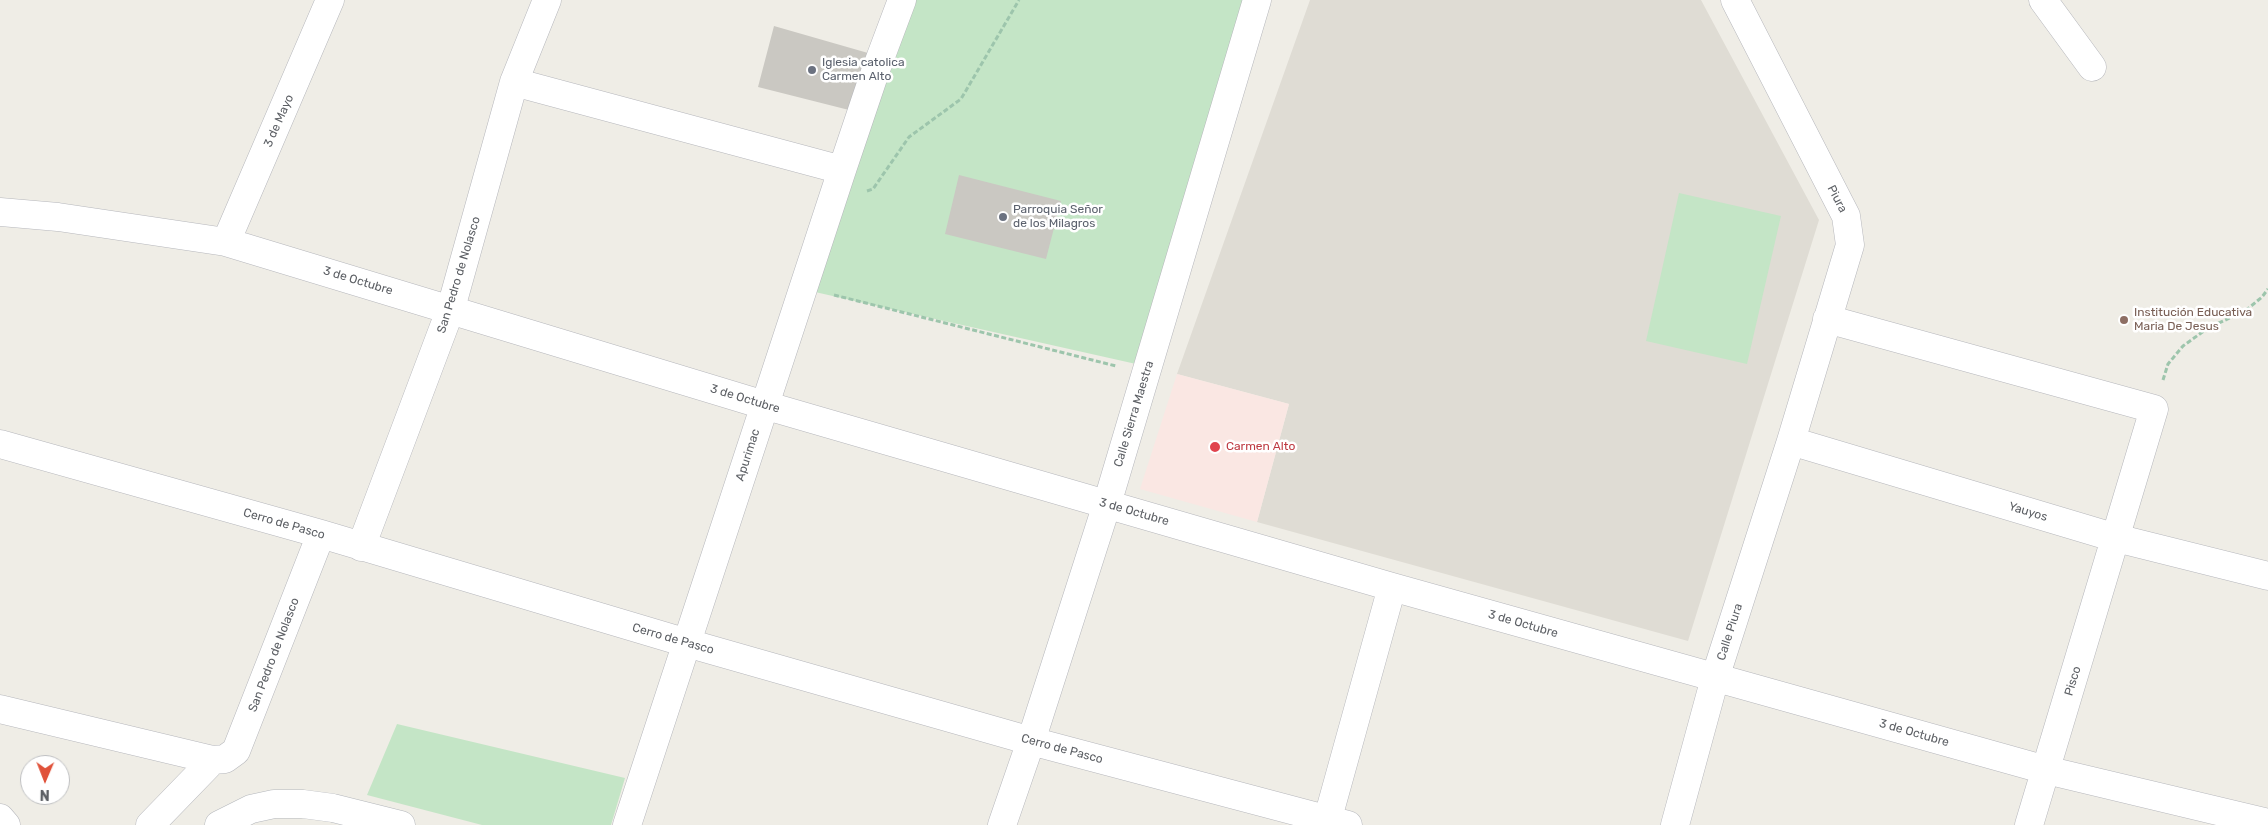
<!DOCTYPE html>
<meta charset="utf-8">
<style>
body{margin:0}
#map{position:relative;width:2268px;height:825px;overflow:hidden;background:#efede6;font-family:Rubik,sans-serif}
canvas{display:block}
.north{position:absolute;left:20px;top:755px;width:50px;height:50px;box-sizing:border-box;background:#fff;border:1px solid #bebfc1;border-radius:50%;rotate:181deg;font-size:14px;font-weight:700;line-height:20px;text-align:center;color:#5d6065}
.north::after{content:'';display:block;margin:auto;width:18px;height:22px;background:#e0523a;clip-path:polygon(50% 0,100% 100%,50% 72%,0 100%)}
</style>
<div id="map">
<canvas width="2268" height="825"></canvas>
<div class="north">N</div>
</div>
<script>
const context = document.querySelector('canvas').getContext('2d');
context.lineJoin = 'round';
function fillPath(path, color) { context.fillStyle = color; context.fill(path, 'evenodd'); }
const shape = rows => new Path2D(rows.map(r => 'M' + r).join(''));
function stroke(path, color, width, dash) { context.strokeStyle = color; context.lineWidth = width; context.lineCap = dash ? 'butt' : 'round'; context.setLineDash(dash || []); context.stroke(path); }
function write(font, color, halo, rows, align = 'center') {
  context.font = font + ' Rubik,sans-serif'; context.lineWidth = 5; context.setLineDash([]); context.textBaseline = 'middle'; context.strokeStyle = halo; context.fillStyle = color; for (const [text, x, y, turn = 0] of rows) {
    context.save(); context.translate(x, y); context.rotate((+turn || 0) * Math.PI / 180); context.textAlign = isNaN(turn) ? turn : align; if (halo) context.strokeText(text, 0, 0); context.fillText(text, 0, 0); context.restore();
  }
}
const education = shape([
 [1310,0,1701,0,1819,220,1688,641,1257,522,1289,404,1177,374]
]);
const medical = shape([
 [1177,374,1289,404,1257,522,1140,489]
]);
const green = shape([
 [910,0,1252,0,1145,366,806,290],
 [1679,193,1781,216,1747,364,1646,341],
 [397,724,625,778,611,825,482,825,367,795]
]);
const building = shape([
 [774,26,868,53,849,110,758,87],
 [959,175,1061,201,1046,259,945,234]
]);
const path = shape([
 [867,191,873,189,909,137,961,99,1019,0],
 [834,295,1116,366],
 [2163,380,2168,364,2183,346,2208,328,2245,311,2262,297,2268,289]
]);
const street = shape([
 [2043,0,2092,67],
 [514,82,842,170],
 [0,212,58,217,226,242,764,405,1392,587,2046,770,2268,823],
 [226,242,330,0],
 [1827,319,2154,409,2029,825],
 [1791,441,2116,538,2268,576],
 [0,444,321,534,687,643,1031,741,1348,825],
 [361,547,451,308,514,82,547,0],
 [0,709,213,760,225,759,236,751,321,534],
 [0,818,6,825],
 [150,825,213,760],
 [627,825,842,170,875,72,902,0],
 [1002,825,1031,741,1107,504,1257,0],
 [1326,825,1392,587],
 [1675,825,1715,678,1791,441,1850,245,1846,216,1735,0]
]);
const secondary = shape([
 [219,825,251,809,274,804,303,804,333,808,401,825]
]);
const markers = [
 [812,70,5,"#6b7280"],
 [1003,217,5,"#6b7280"],
 [2124,320,5,"#8d6e63"],
 [1215,447,6,"#e0444e"]
];
const worshipNames = [
 ["Iglesia catolica",822,63],
 ["Carmen Alto",822,77],
 ["Parroquia Señor",1013,210],
 ["de los Milagros",1013,224]
];
const streetNames = [
 ["3 de Mayo",279,121,-66],
 ["Piura",1837,199,63],
 ["San Pedro de Nolasco",459,275,-73],
 ["3 de Octubre",358,281,17],
 ["3 de Octubre",745,399,17],
 ["Calle Sierra Maestra",1134,414,-73],
 ["Apurimac",748,455,-72],
 ["3 de Octubre",1134,512,16],
 ["Yauyos",2028,512,17],
 ["Cerro de Pasco",284,524,16],
 ["3 de Octubre",1523,624,16],
 ["Calle Piura",1730,632,-72],
 ["Cerro de Pasco",673,639,16],
 ["San Pedro de Nolasco",274,655,-69],
 ["Pisco",2073,681,-73],
 ["3 de Octubre",1914,733,16],
 ["Cerro de Pasco",1062,749,15]
];
const educationNames = [
 ["Institución Educativa",2134,313],
 ["Maria De Jesus",2134,327]
];
const healthNames = [
 ["Carmen Alto",1226,447]
];
fillPath(education, '#dfdcd4');
fillPath(medical, '#fae7e3');
fillPath(green, '#c4e5c6');
fillPath(building, '#cac8c2');
stroke(street, '#b6b7bc', 29);
stroke(secondary, '#b4b7bc', 29);
stroke(path, '#9dc5ac', 3, [5, 2.5]);
stroke(street, '#fff', 28);
stroke(secondary, '#fff', 28);
for (const [x, y, r, color] of markers) { const dot = new Path2D(); dot.arc(x, y, r, 0, 2 * Math.PI); context.fillStyle = color; context.fill(dot); stroke(dot, '#fff', 2); }
write('12px', '#5b616d', '#fff', worshipNames, 'left');
write('12px', '#5d6065', '#fff', streetNames);
write('12px', '#785e54', '#fff', educationNames, 'left');
write('12px', '#be3a42', '#fff', healthNames, 'left');
</script>
